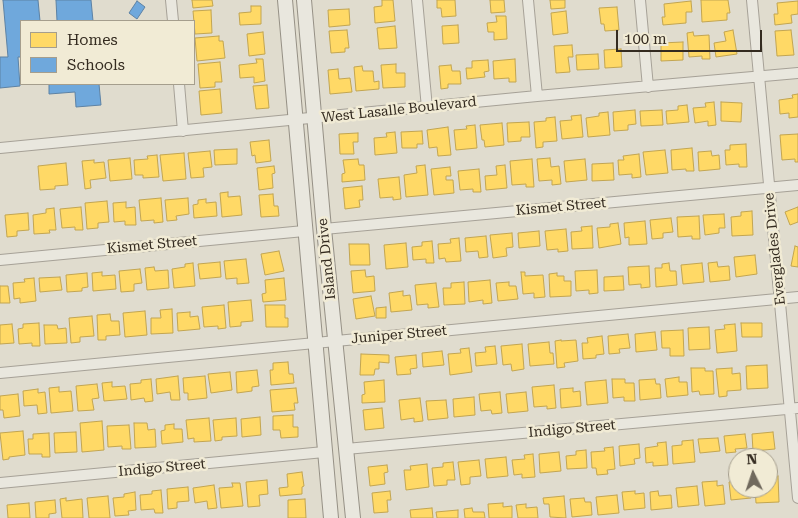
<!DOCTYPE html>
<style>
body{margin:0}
#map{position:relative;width:798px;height:518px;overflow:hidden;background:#e0dcce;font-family:"Roboto Serif",serif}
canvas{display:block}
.legend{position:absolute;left:20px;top:20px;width:175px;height:65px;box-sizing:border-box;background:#f1ebd5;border:1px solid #a59e8d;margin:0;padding:6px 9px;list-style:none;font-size:15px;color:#342b20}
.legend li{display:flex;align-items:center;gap:10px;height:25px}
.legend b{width:25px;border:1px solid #a59e8d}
.north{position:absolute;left:728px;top:448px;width:50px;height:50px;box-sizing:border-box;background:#f1ebd5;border:1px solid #a59e8d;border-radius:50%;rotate:356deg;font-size:14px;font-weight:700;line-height:20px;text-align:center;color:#342b20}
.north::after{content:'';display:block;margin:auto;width:18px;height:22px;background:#70695d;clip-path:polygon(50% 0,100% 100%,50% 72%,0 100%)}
.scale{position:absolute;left:616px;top:30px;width:146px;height:22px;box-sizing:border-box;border:2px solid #342b20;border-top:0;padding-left:6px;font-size:15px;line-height:18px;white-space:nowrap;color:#342b20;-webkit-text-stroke:4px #f1ebd5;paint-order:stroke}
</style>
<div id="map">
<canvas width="798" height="518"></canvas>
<ul class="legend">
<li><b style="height:14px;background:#ffd966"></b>Homes</li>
<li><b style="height:14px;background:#6fa8dc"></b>Schools</li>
</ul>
<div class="north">N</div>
<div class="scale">100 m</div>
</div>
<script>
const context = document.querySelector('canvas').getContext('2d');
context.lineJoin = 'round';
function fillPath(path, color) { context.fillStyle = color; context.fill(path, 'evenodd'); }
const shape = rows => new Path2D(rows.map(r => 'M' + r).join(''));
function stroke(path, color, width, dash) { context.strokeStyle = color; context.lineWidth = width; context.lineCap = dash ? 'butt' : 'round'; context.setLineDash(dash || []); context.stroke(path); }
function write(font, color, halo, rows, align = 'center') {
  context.font = font + ' "Roboto Serif",serif'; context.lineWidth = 5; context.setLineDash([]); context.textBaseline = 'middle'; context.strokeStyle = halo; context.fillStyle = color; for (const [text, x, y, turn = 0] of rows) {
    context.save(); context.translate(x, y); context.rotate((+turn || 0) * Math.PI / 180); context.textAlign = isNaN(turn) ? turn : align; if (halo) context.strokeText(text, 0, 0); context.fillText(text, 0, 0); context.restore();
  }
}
const homes = shape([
 [192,0,212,0,213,6,193,8,192,0],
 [382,0,393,0,395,21,375,23,374,7,382,6,382,0],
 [437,0,455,0,456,16,442,17,441,8,437,8,437,0],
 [490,0,504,0,505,12,491,13,490,0],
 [550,0,565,0,565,8,551,9,550,0],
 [701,0,728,0,730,13,727,13,727,20,702,22,701,0],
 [691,1,692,12,686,12,686,23,663,25,662,17,665,17,664,4,691,1],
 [798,1,798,14,791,15,792,23,775,25,774,14,778,14,777,3,798,1],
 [251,6,261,6,261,24,240,25,239,13,251,12,251,6],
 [617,7,619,30,605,31,604,24,601,24,599,8,617,7],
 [349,9,350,25,329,27,328,10,349,9],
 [211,10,212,33,195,34,193,11,211,10],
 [566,11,568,33,553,35,551,13,566,11],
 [496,16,506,16,507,39,494,40,494,32,488,32,487,23,497,22,496,16],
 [458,25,459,43,443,44,442,26,458,25],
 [395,26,397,48,379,49,377,28,395,26],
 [347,30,349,48,345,48,345,52,331,53,329,31,347,30],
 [733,30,737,54,716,57,714,43,726,41,724,32,733,30],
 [791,30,794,55,777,56,775,31,791,30],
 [263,32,265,54,249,56,247,34,263,32],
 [693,32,694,36,709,35,710,59,702,59,702,56,689,57,687,33,693,32],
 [219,36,219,41,223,41,225,58,197,61,195,38,219,36],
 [683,42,683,60,661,61,661,43,683,42],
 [572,45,573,57,568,57,570,72,556,73,554,46,572,45],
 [621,49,622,67,605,68,604,50,621,49],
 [598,54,599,69,577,70,576,55,598,54],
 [256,59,263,59,265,81,254,83,254,77,240,78,239,65,257,63,256,59],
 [515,59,516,82,509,82,509,78,494,79,493,61,515,59],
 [488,60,489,71,484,72,485,77,467,79,466,68,472,68,472,61,488,60],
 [220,62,222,82,215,82,215,87,200,88,198,64,220,62],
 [396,64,396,73,405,73,405,87,383,88,381,65,396,64],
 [451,65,452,71,460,71,461,84,448,84,448,88,441,89,439,66,451,65],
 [362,66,363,71,373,71,374,82,379,81,379,89,356,91,354,67,362,66],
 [338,69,339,79,350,78,352,92,330,94,328,70,338,69],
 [267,85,269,108,256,109,253,86,267,85],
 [220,89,222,113,201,115,199,91,220,89],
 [798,94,798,117,789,118,789,113,780,114,779,100,793,98,792,95,798,94],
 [714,102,716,125,708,126,708,121,695,123,693,108,706,107,705,103,714,102],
 [721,102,742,103,741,122,721,121,721,102],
 [687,105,689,122,667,124,666,111,678,110,678,106,687,105],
 [635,110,636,124,628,125,628,130,614,131,613,112,635,110],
 [662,110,663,125,641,126,640,111,662,110],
 [608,112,610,135,588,137,586,118,599,116,599,113,608,112],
 [581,115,583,137,562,139,560,121,572,120,571,116,581,115],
 [555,117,557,141,543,142,543,147,536,148,534,122,546,121,546,118,555,117],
 [529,122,530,137,521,137,521,141,508,142,507,123,529,122],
 [502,123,504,145,485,147,484,140,482,140,480,125,502,123],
 [475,125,477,148,456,150,454,130,467,129,466,126,475,125],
 [448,127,451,155,438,156,437,147,429,148,427,130,448,127],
 [422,131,423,144,417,144,417,148,402,148,401,132,422,131],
 [395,132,397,153,375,155,374,138,387,137,386,133,395,132],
 [358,133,358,142,353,142,354,154,340,154,339,134,358,133],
 [798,134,798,162,795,162,795,159,782,160,780,135,798,134],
 [269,140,271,161,256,163,255,155,252,156,250,142,269,140],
 [746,144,747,167,739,167,739,164,726,165,725,150,730,150,730,145,746,144],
 [692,148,694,171,686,171,686,169,672,170,671,150,692,148],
 [237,149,237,164,215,165,214,150,237,149],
 [665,150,668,173,646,175,643,152,665,150],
 [210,151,212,167,203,168,204,177,191,178,188,153,210,151],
 [711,151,712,156,719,155,720,169,699,171,698,152,711,151],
 [184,153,186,179,163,181,160,155,184,153],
 [639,154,641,177,632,178,632,174,619,175,618,160,624,160,623,156,639,154],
 [157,155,159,177,143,178,143,175,135,175,134,160,148,159,147,156,157,155],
 [130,158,132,179,110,181,108,160,130,158],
 [550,158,551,167,559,166,561,184,552,185,552,180,539,181,537,159,550,158],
 [358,159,359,165,364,165,365,180,342,182,342,174,345,173,343,160,358,159],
 [532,159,534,187,526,187,526,184,512,185,510,161,532,159],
 [585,159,587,180,566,182,564,161,585,159],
 [94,160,94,163,104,162,106,178,90,180,91,188,85,189,82,161,94,160],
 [66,163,68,185,55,186,55,189,40,190,38,166,66,163],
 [613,163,614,180,592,181,592,164,613,163],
 [425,165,428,195,406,197,404,175,417,173,416,166,425,165],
 [505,165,507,188,486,190,485,176,497,175,496,166,505,165],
 [274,166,275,173,272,174,273,188,259,190,257,168,274,166],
 [450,167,451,176,446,176,446,180,453,180,454,193,434,195,431,169,450,167],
 [479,169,481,192,473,192,473,189,460,190,458,171,479,169],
 [399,177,401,199,393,200,393,197,380,198,378,179,399,177],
 [362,186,363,200,359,200,360,207,345,209,343,188,362,186],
 [228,192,228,197,240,196,242,215,222,217,220,193,228,192],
 [273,194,274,206,278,206,279,216,261,217,259,195,273,194],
 [161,198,163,222,154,223,154,220,141,221,139,200,161,198],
 [188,198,189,214,176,216,177,220,167,221,165,200,188,198],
 [206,199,206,203,216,202,217,216,194,218,193,205,198,204,198,200,206,199],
 [107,201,109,222,98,223,98,228,87,229,85,203,107,201],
 [126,202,126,208,135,207,136,225,125,225,125,221,114,222,113,203,126,202],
 [81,207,83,230,75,230,75,227,62,228,60,209,81,207],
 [798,207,798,222,790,225,785,212,798,207],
 [54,208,56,230,49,230,50,233,34,234,33,215,46,213,46,209,54,208],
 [752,211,753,235,732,236,731,217,741,216,741,212,752,211],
 [28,213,29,230,17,231,17,236,7,237,5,215,28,213],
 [724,214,725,228,719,228,719,233,705,235,703,215,724,214],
 [699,216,700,239,692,239,692,236,678,237,677,217,699,216],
 [671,218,673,232,663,233,663,238,652,239,650,220,671,218],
 [645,221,647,244,629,245,629,237,625,238,624,223,645,221],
 [618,223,621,244,599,248,597,228,610,227,610,224,618,223],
 [592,226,593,248,572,249,571,232,582,231,581,227,592,226],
 [566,229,568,251,558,252,558,249,547,250,545,231,566,229],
 [539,231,540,246,519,248,518,233,539,231],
 [512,233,513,247,506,248,507,256,493,258,490,235,512,233],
 [486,236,488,257,479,258,478,251,466,252,465,238,486,236],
 [459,238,461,261,446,262,445,258,439,259,438,244,451,243,450,239,459,238],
 [432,241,434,263,426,263,426,259,413,260,412,247,422,246,422,242,432,241],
 [406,243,408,267,386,269,384,245,406,243],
 [349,244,369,244,370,265,350,265,349,244],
 [795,246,798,247,798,267,791,266,795,246],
 [279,251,284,271,265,275,261,254,279,251],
 [755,255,757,274,736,277,734,257,755,255],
 [246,259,249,283,237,284,237,278,226,279,224,261,246,259],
 [220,262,221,277,200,279,198,264,220,262],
 [717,262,718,267,729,266,730,280,710,282,708,263,717,262],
 [193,263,195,286,174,288,172,269,185,267,185,264,193,263],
 [669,263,670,271,676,271,677,285,656,287,655,268,662,268,662,264,669,263],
 [702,263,704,282,683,284,681,265,702,263],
 [649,266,650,287,641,288,641,284,629,285,628,267,649,266],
 [154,267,155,271,168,270,169,288,147,290,145,268,154,267],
 [140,269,142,283,134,284,134,291,121,292,119,271,140,269],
 [365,270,366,277,374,276,375,291,353,293,351,271,365,270],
 [597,270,598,293,589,294,589,290,576,291,575,271,597,270],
 [102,272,102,276,115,275,116,289,93,291,92,273,102,272],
 [521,272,525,272,525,276,543,275,545,297,534,298,534,293,523,294,521,272],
 [87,273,88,287,82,288,82,291,67,292,66,275,87,273],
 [557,273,557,276,564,276,564,281,571,281,571,296,550,297,549,274,557,273],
 [623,276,624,290,604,291,604,277,623,276],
 [60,277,62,290,40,292,39,278,60,277],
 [34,278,36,301,20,303,20,298,14,299,13,283,25,282,24,279,34,278],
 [284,278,286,300,263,302,262,294,266,293,265,280,284,278],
 [490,280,492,303,483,304,483,300,469,302,468,282,490,280],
 [464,282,465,304,444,305,443,288,451,288,451,283,464,282],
 [509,282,509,286,516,286,518,299,498,301,496,283,509,282],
 [436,283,439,307,428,308,428,304,417,305,415,285,436,283],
 [0,286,8,286,10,303,0,303,0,286],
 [403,291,403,296,410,295,412,310,391,312,389,293,403,291],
 [371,296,375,316,356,319,353,299,371,296],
 [251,300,253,321,241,322,241,326,230,327,228,302,251,300],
 [224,305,226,328,218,329,218,326,204,327,202,307,224,305],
 [265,305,285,305,285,318,288,318,288,327,266,327,265,305],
 [386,307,386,318,376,318,376,308,386,307],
 [172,309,173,333,151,334,151,318,161,318,160,310,172,309],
 [145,311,147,335,125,337,123,313,145,311],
 [190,312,190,317,198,316,200,329,178,331,177,313,190,312],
 [110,314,111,321,119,321,120,335,106,336,106,340,98,340,97,315,110,314],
 [92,316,94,336,80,337,80,342,71,343,69,318,92,316],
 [39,323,40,346,32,346,32,343,19,344,18,329,23,328,23,324,39,323],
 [741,323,762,323,762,337,742,337,741,323],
 [12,324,14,343,0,344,0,325,12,324],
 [735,324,737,351,717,353,715,330,725,329,724,325,735,324],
 [44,325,57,325,58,329,66,328,67,343,45,344,44,325],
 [709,327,710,349,689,350,688,328,709,327],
 [683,330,684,356,670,356,670,348,662,348,661,331,683,330],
 [655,332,657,350,636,352,635,334,655,332],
 [628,334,630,348,619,349,620,353,609,354,608,336,628,334],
 [602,336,604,354,596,355,596,358,583,359,582,343,588,343,587,338,602,336],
 [561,340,561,341,576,340,578,361,564,363,565,367,557,368,555,341,561,340],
 [549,342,550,353,553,353,554,364,530,366,528,344,549,342],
 [522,344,524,369,512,371,511,364,503,365,501,346,522,344],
 [495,346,497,364,476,366,475,353,486,352,485,347,495,346],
 [469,348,472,372,450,375,448,354,461,353,460,349,469,348],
 [442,351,444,365,423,367,422,353,442,351],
 [361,354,389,355,389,363,379,362,379,369,375,369,374,375,360,375,361,354],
 [416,355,417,368,410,369,411,374,397,375,395,357,416,355],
 [288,362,289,374,293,374,294,383,271,385,270,370,273,370,273,363,288,362],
 [767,365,768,388,747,389,746,366,767,365],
 [691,368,705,368,705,371,713,371,714,394,700,395,699,391,692,392,691,368],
 [732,368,732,374,740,373,741,390,727,391,727,396,719,397,716,369,732,368],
 [257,370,259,386,252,387,252,391,237,393,236,372,257,370],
 [230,372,232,390,211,393,208,374,230,372],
 [178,376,180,400,171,400,170,392,157,394,156,379,178,376],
 [205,376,207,398,188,400,188,393,184,393,183,378,205,376],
 [679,377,679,382,687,382,688,395,667,397,665,379,679,377],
 [151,379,153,401,145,402,144,398,131,400,130,384,141,383,141,380,151,379],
 [612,379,625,379,625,383,634,383,635,401,624,401,624,397,613,398,612,379],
 [655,379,656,384,660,384,661,398,640,400,639,380,655,379],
 [384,380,385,402,362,403,362,395,365,394,364,382,384,380],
 [606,380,608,403,587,405,585,382,606,380],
 [112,382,112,387,125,386,127,399,104,401,102,383,112,382],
 [97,384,99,398,92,399,94,410,78,411,76,386,97,384],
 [554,385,556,408,547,409,547,406,534,407,532,387,554,385],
 [59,387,59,392,71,391,73,411,51,413,49,388,59,387],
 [296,388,298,403,294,403,295,410,272,412,270,390,296,388],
 [573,388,573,392,580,391,581,406,561,408,560,389,573,388],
 [38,389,38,393,45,392,47,413,38,414,37,405,24,406,23,391,38,389],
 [500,392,502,413,492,414,491,410,481,411,479,394,500,392],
 [526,392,528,411,508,413,506,394,526,392],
 [18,394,20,416,4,418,3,410,0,410,0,396,18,394],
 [474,397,475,415,454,417,453,399,474,397],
 [420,398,423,421,414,422,414,418,401,420,399,400,420,398],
 [446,400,448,418,428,420,426,401,446,400],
 [382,408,384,428,365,430,363,410,382,408],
 [293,415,293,427,298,427,298,437,281,438,280,430,273,430,273,416,293,415],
 [260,417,261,435,242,437,241,419,260,417],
 [209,418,211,441,194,442,194,438,188,439,186,420,209,418],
 [236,418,237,436,222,437,222,440,215,441,213,420,236,418],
 [102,421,104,450,82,452,80,423,102,421],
 [134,423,147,423,148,430,155,429,156,447,135,448,134,423],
 [174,424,174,429,182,429,183,442,162,444,161,431,165,430,165,425,174,424],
 [129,425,131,449,122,449,122,446,108,447,107,426,129,425],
 [23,431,25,455,9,457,9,459,3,460,0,433,23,431],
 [76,432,77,452,55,453,54,433,76,432],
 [773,432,775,449,753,451,752,434,773,432],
 [49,433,50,457,42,457,42,454,29,454,28,439,33,439,33,434,49,433],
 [745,434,747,448,735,449,736,452,726,453,724,436,745,434],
 [718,438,720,451,700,453,698,439,718,438],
 [693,440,695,462,673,464,672,446,682,445,682,441,693,440],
 [666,442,668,465,653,466,653,462,646,463,645,448,658,446,657,443,666,442],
 [639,444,640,458,634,459,635,464,620,466,619,446,639,444],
 [613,447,615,469,607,470,608,474,597,475,596,468,592,468,591,452,605,451,604,448,613,447],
 [586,450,587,468,567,469,566,456,576,455,576,451,586,450],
 [559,452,561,471,540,473,539,454,559,452],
 [533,454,535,477,522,478,522,474,514,475,512,460,525,459,524,455,533,454],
 [506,457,508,476,487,478,485,459,506,457],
 [479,460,481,476,470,477,470,484,461,485,458,462,479,460],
 [453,462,455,480,447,480,447,485,434,486,432,468,443,467,443,463,453,462],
 [427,464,429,487,406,490,404,470,411,470,410,466,427,464],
 [387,465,388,472,384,473,385,484,370,486,368,467,387,465],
 [302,472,304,486,302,487,302,494,280,496,279,488,288,487,287,474,302,472],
 [778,476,779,502,756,503,755,488,768,488,768,477,778,476],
 [267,480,268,494,259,495,260,506,248,507,246,482,267,480],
 [717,481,717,486,723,485,725,504,705,506,702,482,717,481],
 [738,481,738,488,750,488,751,498,731,500,729,482,738,481],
 [232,483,240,483,243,506,221,508,219,488,233,487,232,483],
 [214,485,217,508,208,509,207,501,195,503,193,488,214,485],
 [697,486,699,505,678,507,676,488,697,486],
 [188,487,189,501,177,502,177,508,168,509,167,489,188,487],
 [161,490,163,513,155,513,154,509,141,510,140,495,152,494,152,491,161,490],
 [390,491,391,500,387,500,388,512,374,513,372,493,390,491],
 [635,491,635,494,644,493,645,508,624,510,622,492,635,491],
 [658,491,659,496,671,495,672,508,651,510,650,492,658,491],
 [135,492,136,510,128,511,129,515,115,516,113,498,124,497,124,494,135,492],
 [617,495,619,513,598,515,596,497,617,495],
 [108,496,110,518,89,518,87,498,108,496],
 [564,496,566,518,550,517,549,504,544,504,543,498,564,496],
 [66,498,66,501,82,499,83,518,62,518,60,499,66,498],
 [584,498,585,502,591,502,592,515,572,517,570,499,584,498],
 [305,499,306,518,288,518,288,500,305,499],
 [55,500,56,513,49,514,49,518,36,518,35,502,55,500],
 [29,503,30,518,8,518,7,505,29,503],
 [503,503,503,507,512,506,512,518,489,518,488,504,503,503],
 [526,504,526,508,537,507,538,518,518,518,516,505,526,504],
 [432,508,433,518,411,518,410,510,432,508],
 [472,508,473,512,484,512,485,518,465,518,464,509,472,508],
 [458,510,458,518,437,518,436,512,458,510]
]);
const schools = shape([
 [3,0,38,0,40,21,21,21,21,57,18,57,20,86,0,88,0,57,8,57,3,0],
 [56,0,91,0,93,21,57,21,56,0],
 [137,1,145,7,137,19,129,13,137,1],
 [49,84,99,84,101,105,76,107,75,92,49,94,49,84]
]);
const street = shape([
 [171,0,173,21],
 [417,0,427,108],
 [528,0,537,96],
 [640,0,648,87],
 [752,0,798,498],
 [179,84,183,131],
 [0,148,537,96,798,73],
 [324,229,798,185],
 [0,260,304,231],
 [0,373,798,297],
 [346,449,798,408],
 [0,483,324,452]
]);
const secondary = shape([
 [285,0,331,518],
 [304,0,324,229,353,518]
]);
const streetNames = [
 ["West Lasalle Boulevard",399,110,-6],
 ["Kismet Street",561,207,-5],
 ["Kismet Street",152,245,-5],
 ["Everglades Drive",775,249,-96],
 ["Island Drive",327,259,-96],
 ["Juniper Street",399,335,-5],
 ["Indigo Street",572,429,-5],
 ["Indigo Street",162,468,-5]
];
fillPath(homes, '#ffd966');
stroke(homes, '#c2a551', 1);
fillPath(schools, '#6fa8dc');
stroke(schools, '#5d82a4', 1);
stroke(street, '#a6a197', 12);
stroke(secondary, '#969186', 16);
stroke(street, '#e9e7de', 10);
stroke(secondary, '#e9e7de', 14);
write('14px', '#342b20', '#f1ebd5', streetNames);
</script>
